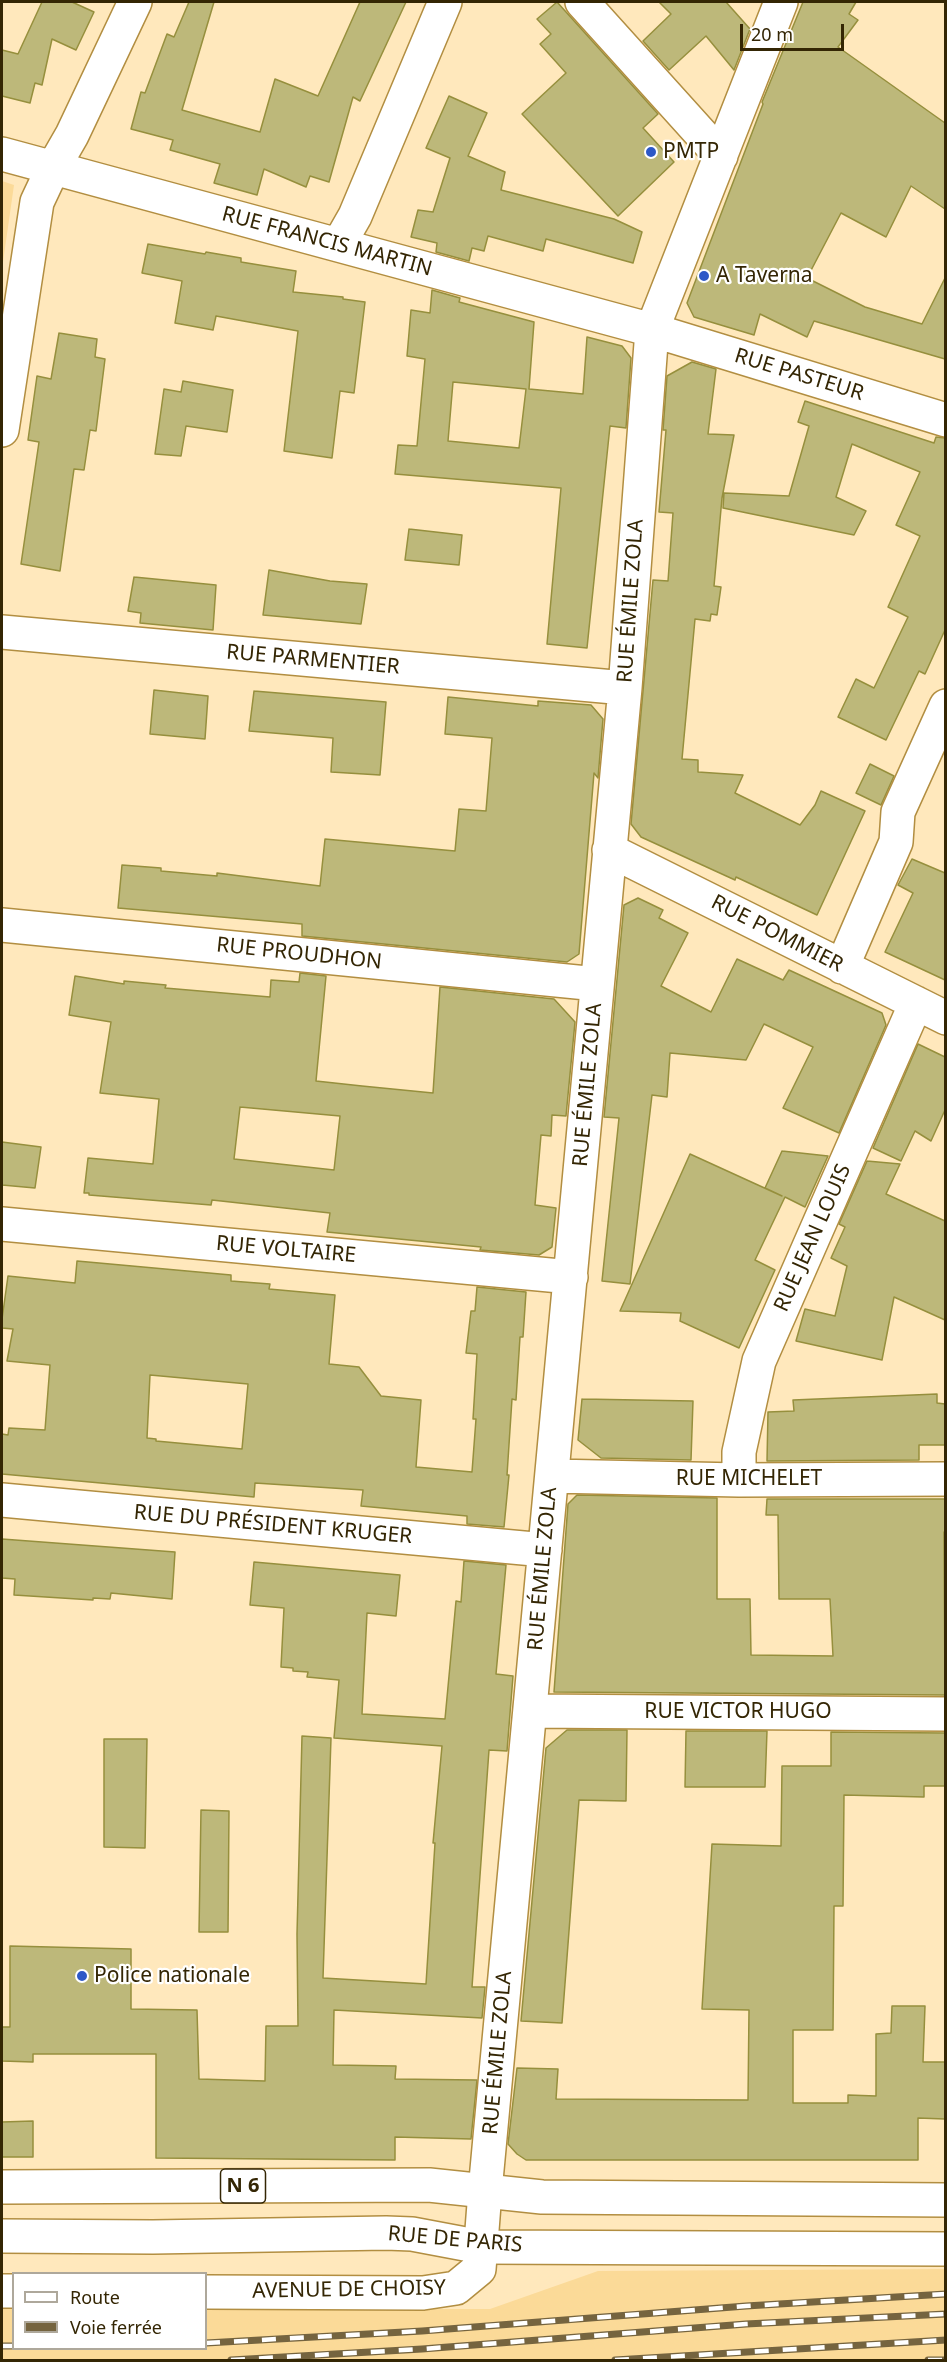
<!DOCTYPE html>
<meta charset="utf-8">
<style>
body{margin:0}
#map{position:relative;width:947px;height:2362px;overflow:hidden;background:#ffe8bc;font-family:"Noto Sans",sans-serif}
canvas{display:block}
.frame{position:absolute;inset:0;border:3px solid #342604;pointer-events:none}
.legend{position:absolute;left:12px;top:2272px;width:195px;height:78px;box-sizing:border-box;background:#fff;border:2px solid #aea89b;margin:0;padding:8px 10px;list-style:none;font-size:18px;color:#342604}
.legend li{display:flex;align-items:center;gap:12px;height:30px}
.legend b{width:30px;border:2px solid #aea89b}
.scale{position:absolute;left:740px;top:24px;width:104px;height:27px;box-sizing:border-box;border:3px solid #342604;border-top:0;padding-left:8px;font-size:18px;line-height:21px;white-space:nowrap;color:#342604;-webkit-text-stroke:4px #fff;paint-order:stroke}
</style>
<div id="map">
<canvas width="947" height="2362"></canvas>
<div class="frame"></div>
<ul class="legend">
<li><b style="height:8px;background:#fff"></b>Route</li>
<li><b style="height:8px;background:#75643f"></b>Voie ferrée</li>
</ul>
<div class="scale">20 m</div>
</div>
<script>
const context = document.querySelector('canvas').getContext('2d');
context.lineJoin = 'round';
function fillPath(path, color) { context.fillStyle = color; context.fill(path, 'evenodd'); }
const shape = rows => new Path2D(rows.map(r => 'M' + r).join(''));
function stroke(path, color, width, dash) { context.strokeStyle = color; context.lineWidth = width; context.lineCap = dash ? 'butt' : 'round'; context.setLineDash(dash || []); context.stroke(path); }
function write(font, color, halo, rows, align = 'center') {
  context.font = font + ' "Noto Sans",sans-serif'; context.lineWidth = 4.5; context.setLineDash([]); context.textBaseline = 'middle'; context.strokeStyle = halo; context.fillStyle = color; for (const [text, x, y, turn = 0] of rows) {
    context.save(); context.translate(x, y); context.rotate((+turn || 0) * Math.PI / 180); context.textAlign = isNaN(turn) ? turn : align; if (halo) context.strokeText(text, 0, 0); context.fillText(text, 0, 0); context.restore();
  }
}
const built = shape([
 [2,181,14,185,2,269],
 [945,2269,945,2360,2,2360,2,2309,13,2309,14,2348,206,2348,206,2309,490,2309,598,2271]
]);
const building = shape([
 [42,2,72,2,94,12,76,50,52,39,42,85,35,83,30,103,2,96,2,50,18,54,42,2],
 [189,2,214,2,182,110,260,132,275,79,318,96,360,2,406,2,360,101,353,97,329,182,310,176,306,187,264,169,257,195,214,183,220,164,170,150,173,140,131,129,141,92,145,93,167,34,174,37,189,2],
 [557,2,658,114,643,128,674,162,618,216,522,114,566,73,540,44,551,34,537,19,557,2],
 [659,2,726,2,750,29,734,70,706,36,669,70,643,41,671,14,659,2],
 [803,2,856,2,849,14,858,20,838,47,945,123,945,209,911,186,886,237,841,213,807,278,865,307,922,324,945,278,945,359,814,321,807,337,760,314,754,335,694,317,687,303,763,104,762,102,803,2],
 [449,96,487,113,468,156,505,172,501,190,614,219,642,232,633,263,546,239,543,251,488,236,484,251,472,248,469,261,436,252,437,243,411,237,418,210,433,212,450,158,426,148,449,96],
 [148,244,205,254,206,252,241,258,241,262,296,271,293,292,343,297,343,299,365,302,354,393,340,391,332,458,284,451,298,331,216,316,213,330,175,323,182,281,142,273,148,244],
 [432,290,460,298,459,302,534,322,529,389,583,394,587,337,622,346,631,358,626,428,610,426,587,648,547,644,561,488,395,474,398,445,417,446,425,359,407,356,411,310,430,313,432,290],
 [453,382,526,389,519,448,448,441,453,382],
 [59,333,97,339,95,357,105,359,96,431,90,430,84,470,74,469,60,571,21,564,39,442,28,440,37,376,51,379,59,333],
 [692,362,716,369,708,434,734,435,722,498,714,586,721,587,717,615,711,614,710,621,695,619,682,759,698,760,698,772,743,775,735,793,800,825,815,805,821,791,865,811,817,915,736,877,735,880,641,837,631,824,653,580,668,581,673,513,659,512,666,430,663,430,667,376,692,362],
 [183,381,233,390,227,432,186,426,181,456,155,454,164,389,181,392,183,381],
 [805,401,934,443,936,437,945,438,945,630,925,674,919,671,886,740,838,717,856,679,874,688,908,617,888,607,920,536,896,525,920,472,852,444,836,497,866,511,854,535,723,508,724,493,789,496,809,426,798,422,805,401],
 [409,529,462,535,459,565,405,560,409,529],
 [269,570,330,581,367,584,361,624,263,615,269,570],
 [134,577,216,585,213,630,140,623,141,613,128,611,134,577],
 [154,690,208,696,205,739,150,734,154,690],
 [254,691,386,702,380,775,331,772,333,738,249,731,254,691],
 [448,697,538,706,538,701,591,705,603,719,598,778,594,773,579,954,567,962,302,936,302,924,118,908,122,865,161,868,161,871,217,876,217,873,320,886,325,839,455,851,459,809,486,811,492,738,445,734,448,697],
 [870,764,894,776,881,805,856,793,870,764],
 [912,859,945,873,945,980,885,952,913,893,898,885,912,859],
 [638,898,663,910,659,918,688,933,661,986,711,1012,737,959,783,980,789,970,882,1013,886,1025,839,1133,783,1108,813,1047,764,1024,746,1060,670,1053,667,1097,652,1095,630,1284,602,1281,619,1118,604,1117,624,905,638,898],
 [300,973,326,976,316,1081,362,1086,433,1093,440,987,554,999,575,1022,566,1116,552,1115,551,1136,541,1135,535,1205,556,1208,552,1247,539,1255,480,1250,481,1247,327,1232,330,1213,212,1200,211,1205,89,1195,89,1193,84,1193,88,1158,153,1164,159,1099,100,1093,111,1022,69,1015,75,976,124,984,124,981,166,985,165,988,270,997,271,980,299,982,300,973],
 [240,1107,340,1116,334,1170,234,1159,240,1107],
 [918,1044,945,1057,945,1110,931,1141,915,1131,901,1161,873,1148,918,1044],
 [2,1142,41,1147,35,1188,2,1185,2,1142],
 [782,1151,828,1156,805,1207,785,1197,755,1260,775,1270,739,1348,680,1321,681,1313,620,1311,690,1154,782,1196,765,1188,782,1151],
 [867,1161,900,1164,886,1194,945,1221,945,1320,894,1297,882,1360,796,1341,805,1309,835,1316,847,1266,831,1258,845,1227,839,1224,867,1161],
 [77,1261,231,1275,231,1281,270,1284,269,1289,335,1295,329,1364,359,1367,381,1396,421,1400,416,1467,472,1472,476,1419,473,1419,477,1354,466,1353,471,1311,475,1311,477,1287,526,1292,523,1337,520,1337,516,1400,512,1399,507,1475,509,1475,504,1527,467,1524,467,1516,361,1506,363,1490,255,1483,254,1497,2,1474,2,1434,8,1435,9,1428,45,1430,50,1365,7,1361,13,1329,2,1328,2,1319,8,1276,75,1283,77,1261],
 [150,1375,248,1384,242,1449,156,1441,156,1439,147,1438,150,1375],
 [937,1394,937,1403,945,1404,945,1445,919,1445,919,1460,767,1461,768,1412,794,1411,793,1400,937,1394],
 [582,1399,693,1401,691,1460,601,1458,578,1440,582,1399],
 [577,1495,717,1498,717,1599,750,1599,751,1655,833,1656,830,1599,779,1599,778,1515,766,1515,767,1499,945,1499,945,1532,944,1532,945,1695,554,1692,568,1504,577,1495],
 [2,1539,175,1552,172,1599,111,1593,110,1599,93,1598,93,1600,14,1595,15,1579,2,1578,2,1539],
 [464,1561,506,1565,496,1674,513,1676,507,1751,489,1750,472,1987,485,1987,482,2018,334,2010,333,2065,396,2066,395,2079,477,2080,471,2139,395,2137,395,2160,156,2158,156,2054,33,2054,33,2062,2,2061,2,2027,10,2027,10,1946,131,1949,131,2009,197,2010,199,2079,265,2081,266,2026,298,2026,297,1934,302,1736,331,1738,323,1978,426,1984,435,1843,433,1843,442,1746,334,1738,339,1680,307,1677,308,1672,293,1671,293,1668,281,1667,284,1608,250,1605,254,1562,400,1575,396,1616,367,1613,362,1714,445,1719,456,1601,461,1602,464,1561],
 [567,1730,627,1730,626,1801,579,1800,562,2023,521,2021,546,1748,567,1730],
 [686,1731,767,1731,765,1787,685,1787,686,1731],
 [831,1732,945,1733,945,1786,924,1786,924,1797,844,1795,843,1906,834,1906,833,2030,793,2030,793,2103,848,2103,848,2095,876,2096,876,2034,891,2033,892,2006,925,2006,923,2062,945,2062,945,2119,918,2118,918,2160,526,2160,517,2154,508,2144,517,2068,558,2069,556,2099,748,2100,749,2010,702,2009,712,1844,781,1846,782,1766,831,1766,831,1732],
 [104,1739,147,1739,145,1848,104,1847,104,1739],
 [201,1810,229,1811,228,1932,199,1932,201,1810],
 [33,2121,33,2157,2,2157,2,2122,33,2121]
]);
const street = shape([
 [582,2,721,156],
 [2,154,652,330,946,420],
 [339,244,355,216,445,2],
 [2,430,37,202,53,168,72,135,135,2],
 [2,632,625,688],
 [609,850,946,1018],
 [2,925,597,984],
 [842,967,896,842,898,812,946,706],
 [2,1224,571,1277],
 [552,1476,739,1480,946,1479],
 [739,1480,739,1452,759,1361,916,1003],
 [2,1500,545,1550],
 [530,1711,946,1714],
 [485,2191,625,688,652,330,781,2]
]);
const secondary = shape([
 [2,2291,14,2291],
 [206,2292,423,2293,456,2288,479,2269,485,2191]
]);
const primary = shape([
 [2,2187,429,2185,542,2197,946,2200],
 [2,2236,153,2237,386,2233,412,2234,481,2247,946,2249]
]);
const rail = shape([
 [206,2343,422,2331,746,2306,946,2294],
 [2,2346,14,2346],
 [231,2360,422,2349,746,2324,946,2314],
 [615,2360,946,2340],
 [928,2360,946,2360]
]);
const markers = [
 [651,152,6,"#2d58c7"],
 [704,276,6,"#2d58c7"],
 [82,1976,6,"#2d58c7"]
];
const shields = [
 [243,2186,45]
];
const shieldNames = [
 ["N 6",243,2186]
];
const poiNames = [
 ["PMTP",663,152],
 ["A Taverna",716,276],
 ["Police nationale",94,1976]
];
const streetNames = [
 ["RUE FRANCIS MARTIN",327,242,15],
 ["RUE PASTEUR",799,375,17],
 ["RUE ÉMILE ZOLA",631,601,-86],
 ["RUE PARMENTIER",313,660,5],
 ["RUE POMMIER",777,934,27],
 ["RUE PROUDHON",299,954,6],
 ["RUE ÉMILE ZOLA",588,1085,-85],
 ["RUE JEAN LOUIS",813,1238,-66],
 ["RUE VOLTAIRE",286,1250,5],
 ["RUE MICHELET",749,1479],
 ["RUE DU PRÉSIDENT KRUGER",273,1525,5],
 ["RUE ÉMILE ZOLA",543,1569,-85],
 ["RUE VICTOR HUGO",738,1712],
 ["RUE ÉMILE ZOLA",498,2053,-85],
 ["RUE DE PARIS",455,2240,5],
 ["AVENUE DE CHOISY",349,2290,-1]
];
fillPath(built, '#fbda98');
fillPath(building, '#bdb87a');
stroke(building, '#968f3d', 1.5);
stroke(street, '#b28e41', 36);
stroke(secondary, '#b28e41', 36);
stroke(primary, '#b28e41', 36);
stroke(street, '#fff', 33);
stroke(secondary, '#fff', 33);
stroke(primary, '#fff', 33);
stroke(rail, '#75643f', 7);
stroke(rail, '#fff', 4.5, [14]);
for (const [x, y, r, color] of markers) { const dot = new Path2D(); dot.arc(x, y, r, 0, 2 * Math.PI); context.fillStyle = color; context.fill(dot); stroke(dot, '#fff', 2); }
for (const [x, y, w] of shields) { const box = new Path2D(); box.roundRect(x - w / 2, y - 17, w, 34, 4.5); context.fillStyle = '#fff'; context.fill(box); stroke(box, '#342604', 1.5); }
write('bold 20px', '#342604', null, shieldNames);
write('21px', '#342604', '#fff', poiNames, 'left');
write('21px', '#342604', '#fff', streetNames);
</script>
